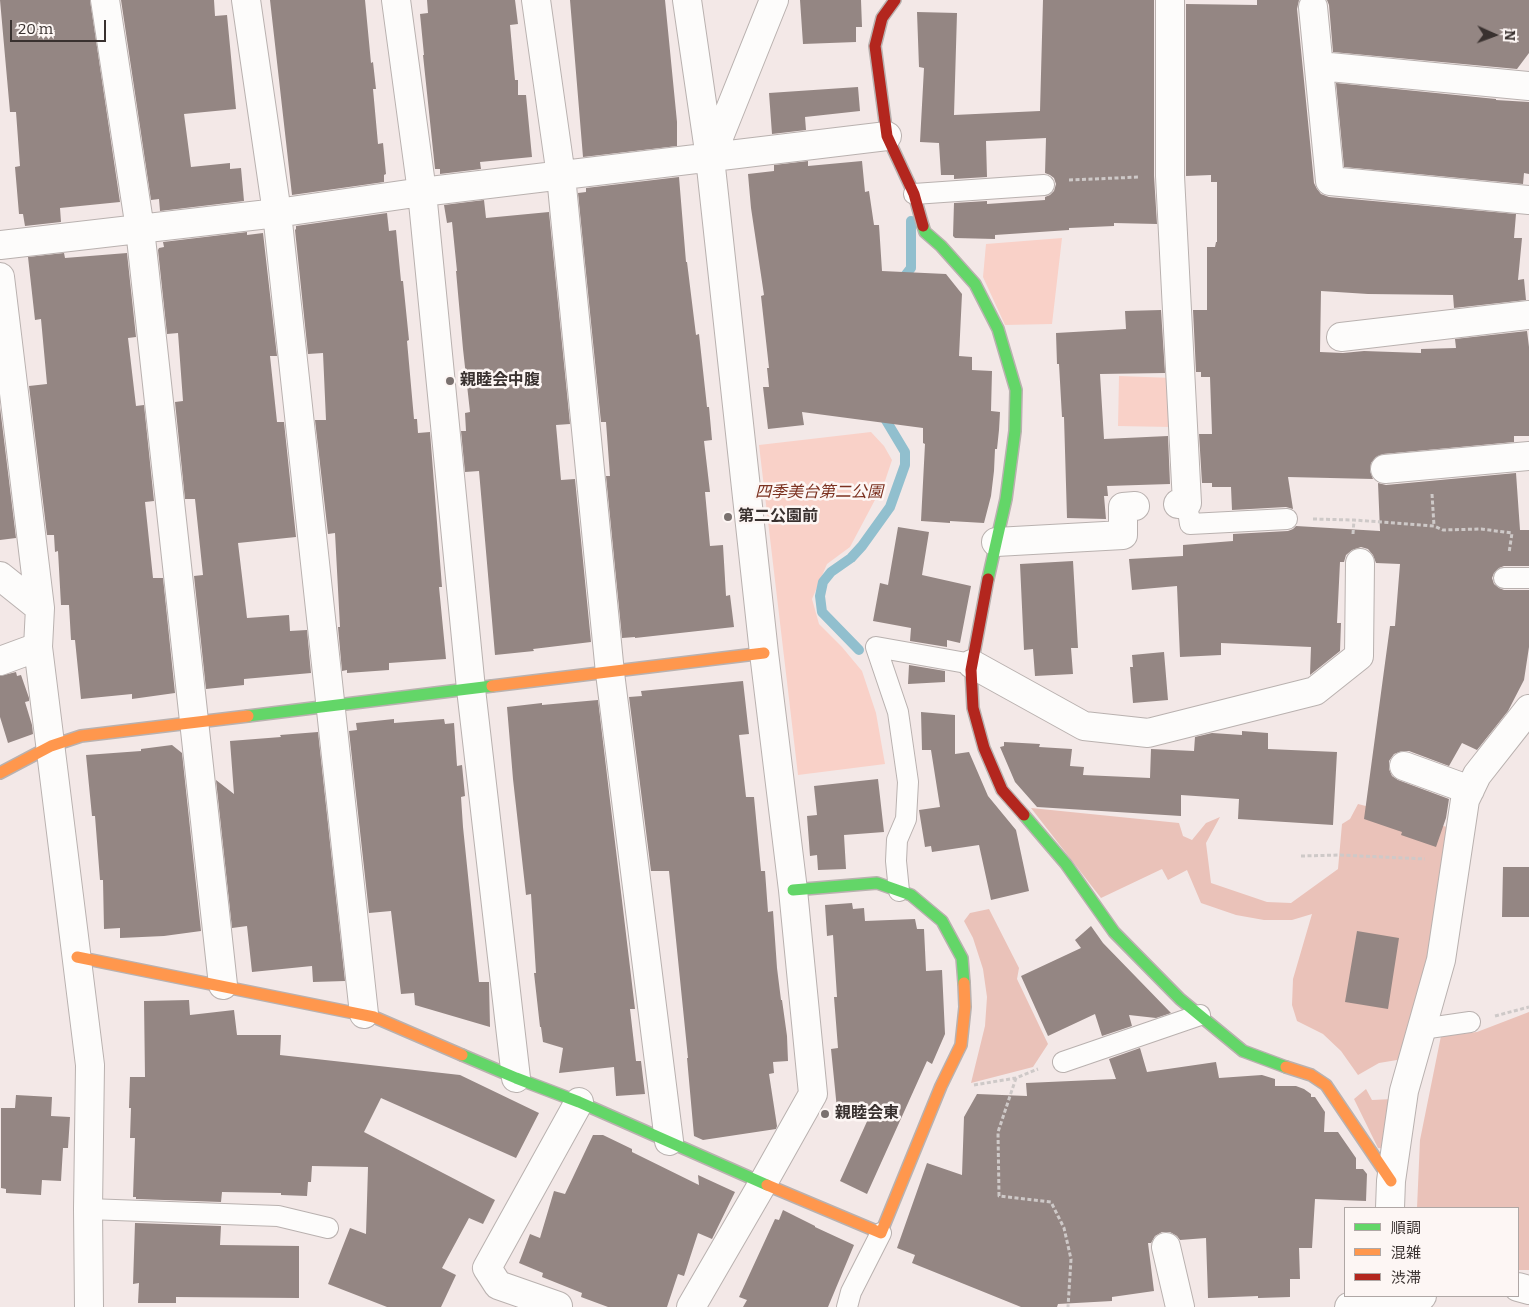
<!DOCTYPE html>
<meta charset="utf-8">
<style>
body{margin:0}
#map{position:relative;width:1529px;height:1307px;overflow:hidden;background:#f3e8e7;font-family:Bitter,"Noto Sans JP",serif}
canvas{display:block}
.legend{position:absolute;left:1344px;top:1207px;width:175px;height:90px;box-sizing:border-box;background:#fdf6f4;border:1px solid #afa7a5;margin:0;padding:6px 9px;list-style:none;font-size:15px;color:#39312f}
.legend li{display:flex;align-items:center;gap:10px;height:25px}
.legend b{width:25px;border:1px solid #afa7a5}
.north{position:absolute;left:1469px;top:10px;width:50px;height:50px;-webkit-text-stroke:4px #fdf6f4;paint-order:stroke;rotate:92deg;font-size:14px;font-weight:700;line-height:20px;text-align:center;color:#39312f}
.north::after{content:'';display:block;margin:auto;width:18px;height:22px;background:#39312f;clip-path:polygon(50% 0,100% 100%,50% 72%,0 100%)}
.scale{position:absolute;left:10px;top:20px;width:96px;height:22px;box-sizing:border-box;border:2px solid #39312f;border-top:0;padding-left:6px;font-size:15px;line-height:18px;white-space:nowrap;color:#39312f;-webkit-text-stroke:4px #fdf6f4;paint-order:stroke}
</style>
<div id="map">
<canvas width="1529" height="1307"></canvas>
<ul class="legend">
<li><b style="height:6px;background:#63d668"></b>順調</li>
<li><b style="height:6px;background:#ff974d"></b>混雑</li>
<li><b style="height:6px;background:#b3261e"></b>渋滞</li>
</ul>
<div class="north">N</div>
<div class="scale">20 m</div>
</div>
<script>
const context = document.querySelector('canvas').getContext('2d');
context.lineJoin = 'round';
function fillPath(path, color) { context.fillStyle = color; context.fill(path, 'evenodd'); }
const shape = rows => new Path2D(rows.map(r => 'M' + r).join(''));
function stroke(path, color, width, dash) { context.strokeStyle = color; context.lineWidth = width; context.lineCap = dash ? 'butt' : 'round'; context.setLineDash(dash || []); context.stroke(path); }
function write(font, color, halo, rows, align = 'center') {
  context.font = font + ' Bitter,"Noto Sans JP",serif'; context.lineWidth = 5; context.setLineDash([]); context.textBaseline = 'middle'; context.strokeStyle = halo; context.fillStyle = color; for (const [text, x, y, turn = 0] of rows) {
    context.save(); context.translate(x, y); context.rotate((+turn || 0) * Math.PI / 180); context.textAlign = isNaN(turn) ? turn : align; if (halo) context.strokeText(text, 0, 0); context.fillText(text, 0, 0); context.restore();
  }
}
const green = shape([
 [1062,238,1052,324,1005,325,983,277,986,244],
 [1119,376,1173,378,1171,427,1118,426],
 [871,432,884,446,892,460,885,481,850,547,827,564,812,599,819,624,842,647,862,671,876,713,885,764,798,775,759,445]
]);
const forest = shape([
 [1358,804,1451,828,1435,936,1403,1059,1379,1063,1358,1075,1341,1051,1323,1034,1297,1021,1292,1005,1293,979,1312,914,1292,920,1264,920,1236,915,1201,903,1187,870,1168,880,1162,869,1101,898,1031,808,1179,823,1183,836,1192,840,1206,823,1220,817,1206,843,1211,883,1267,902,1291,903,1338,869,1342,824,1350,819],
 [989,909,1019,968,1017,979,1048,1044,1033,1067,971,1083,985,1026,987,997,983,969,973,938,964,921,970,913],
 [1529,1012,1529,1270,1518,1270,1518,1208,1417,1208,1420,1140,1441,1036,1477,1032],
 [1366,1089,1372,1100,1393,1099,1388,1149,1378,1148,1354,1099]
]);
const stream = shape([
 [900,282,911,268,911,221],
 [859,650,822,612,820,596,823,582,831,572,851,558,862,546,890,507,905,465,905,452,884,417,884,412]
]);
const building = shape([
 [0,0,90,0,120,202,60,208,61,222,25,226,23,214,19,214,15,167,20,166,16,112,10,112],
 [121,0,214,0,215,16,227,15,236,109,184,114,191,167,230,163,230,169,241,168,244,201,160,211,159,199,151,200],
 [270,0,365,0,371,63,373,62,376,89,373,89,378,144,383,143,386,174,384,175,384,182,292,195],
 [427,0,515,0,518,24,510,25,515,80,518,80,518,95,526,95,532,157,480,162,481,169,440,174,440,169,435,169,423,55,424,55,420,14,428,13],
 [570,0,665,0,677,122,677,146,583,157],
 [800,0,861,0,862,27,856,27,856,42,803,44],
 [1043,0,1154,0,1154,176,1157,224,1114,223,1114,226,1069,228,1069,230,995,235,995,239,955,238,953,236,954,203,987,201,987,204,1045,200,1045,197,1050,195,1054,191,1056,184,1054,178,1050,175,1045,173,1046,138,986,141,987,177,954,179,954,175,941,175,939,143,920,142,924,68,919,67,917,12,957,13,954,115,1040,111],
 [1257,0,1299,0,1297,9,1314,183,1317,189,1321,194,1329,197,1516,214,1514,238,1522,238,1518,280,1524,279,1526,300,1454,308,1453,295,1368,294,1321,291,1320,352,1343,353,1364,351,1421,353,1421,349,1456,348,1455,339,1527,331,1529,347,1529,436,1514,436,1514,442,1383,454,1376,457,1371,463,1370,471,1373,479,1288,477,1293,509,1286,507,1232,510,1231,487,1212,487,1212,483,1202,483,1199,434,1212,434,1210,377,1201,377,1201,372,1196,372,1193,310,1207,310,1207,247,1215,247,1216,242,1217,242,1217,182,1211,182,1211,175,1186,176,1186,4,1257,5],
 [1327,0,1529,0,1529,53,1517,69,1333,52,1329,5],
 [1336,83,1496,99,1496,100,1529,102,1529,174,1524,173,1523,184,1344,167],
 [858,87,860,111,805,117,806,130,772,134,769,93],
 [808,161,808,166,862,161,865,192,869,191,874,225,879,225,882,271,946,274,962,294,959,356,972,357,972,370,992,371,991,411,1000,412,999,430,997,449,995,449,994,471,991,496,984,523,950,521,950,523,921,521,925,444,923,443,923,428,802,412,804,425,768,429,763,387,769,387,767,368,769,368,761,296,764,295,751,208,748,174,774,171,774,165],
 [679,177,686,262,687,262,696,335,699,334,707,407,709,407,712,440,704,441,710,492,705,492,710,546,723,545,726,596,730,595,734,627,635,638,635,637,622,638,606,476,610,476,606,422,601,422,578,193,586,192,586,188],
 [484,200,486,218,549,212,570,424,556,425,561,480,575,479,591,642,533,649,534,651,495,655,479,471,465,472,461,431,466,431,465,413,470,412,463,349,456,271,457,271,452,222,447,223,444,205],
 [387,213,389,231,396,230,401,281,403,281,409,340,407,341,414,419,417,419,418,433,430,432,442,587,439,587,446,659,389,663,389,670,347,673,347,670,342,671,338,627,340,627,335,533,328,534,315,420,326,420,323,353,308,354,295,230,296,229,296,226],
 [247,232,247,235,263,233,277,356,270,356,277,422,284,422,296,537,238,543,247,618,289,615,290,631,307,630,311,673,244,679,244,685,206,689,194,576,203,575,195,499,185,499,175,402,183,401,178,333,167,334,158,250,159,248,164,247,163,242],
 [64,253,65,258,127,253,136,337,128,338,136,406,144,405,154,501,145,502,153,578,163,578,175,693,132,699,132,694,81,699,75,640,71,640,69,605,61,605,58,551,55,552,54,535,47,535,29,386,47,384,41,319,35,320,28,257],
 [1161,310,1165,373,1100,374,1104,439,1168,436,1170,484,1107,486,1108,496,1104,496,1106,519,1067,518,1064,417,1062,417,1059,364,1057,364,1056,333,1126,329,1125,311],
 [0,407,16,538,0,540],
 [1516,473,1520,530,1529,530,1529,566,1504,566,1499,568,1494,573,1492,578,1494,584,1499,588,1504,590,1529,590,1529,647,1524,680,1508,711,1477,750,1462,743,1449,766,1409,751,1402,751,1394,754,1389,761,1389,769,1392,776,1398,780,1449,799,1446,818,1436,847,1401,835,1402,832,1364,819,1390,626,1395,626,1400,564,1376,563,1373,555,1368,549,1361,547,1352,550,1346,555,1344,562,1340,562,1337,623,1341,623,1340,651,1310,675,1311,647,1221,643,1221,655,1180,657,1177,586,1132,590,1129,559,1183,556,1183,545,1233,541,1233,534,1288,531,1293,529,1296,526,1380,531,1378,483,1386,485],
 [898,527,929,532,922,575,971,586,960,643,947,640,947,647,910,641,911,628,873,621,880,583,888,585],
 [1073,561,1078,648,1071,648,1073,674,1035,676,1033,649,1024,650,1020,564],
 [1164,652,1168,700,1133,703,1130,667,1133,667,1132,655],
 [909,665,945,671,945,682,908,684],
 [16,672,17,676,21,675,29,698,29,701,25,702,32,725,33,734,8,743,0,717,0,676],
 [743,681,749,734,739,735,746,797,754,797,761,871,765,871,768,912,773,911,777,968,781,1000,782,1000,787,1036,788,1061,773,1062,774,1073,769,1074,777,1126,776,1129,703,1140,694,1136,687,1058,688,1058,669,871,651,871,629,697,642,696,641,691],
 [598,700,635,1009,630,1009,636,1061,641,1061,645,1094,616,1096,614,1067,559,1073,563,1048,543,1042,541,1027,540,1027,534,973,536,973,531,894,526,895,513,779,507,707,542,703,542,705],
 [921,712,955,715,955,754,969,752,988,796,1016,830,1029,891,991,900,979,845,932,852,931,846,925,847,919,810,940,807,931,750,922,750],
 [394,719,394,723,444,719,445,724,454,723,457,766,462,765,465,796,461,797,463,827,479,982,489,982,490,1027,415,1005,414,993,401,994,391,911,369,913,349,731,357,730,356,723],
 [1242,731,1268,733,1268,749,1337,752,1333,825,1238,819,1239,799,1181,795,1181,816,1037,807,1015,782,1000,747,1004,746,1004,742,1040,744,1039,747,1072,749,1070,766,1084,767,1083,775,1150,778,1151,749,1194,751,1195,737,1212,733,1242,735],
 [318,732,345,981,313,982,312,966,252,972,247,926,232,928,216,780,234,794,230,741,281,737,280,735],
 [172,745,182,753,201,931,164,936,120,938,120,928,104,929,103,880,100,880,95,816,92,816,86,755,141,751,141,749],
 [878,779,884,832,844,835,846,869,818,870,817,855,810,856,807,816,817,815,814,786],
 [1503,867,1529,867,1529,917,1502,917],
 [852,903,853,909,864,908,865,921,915,919,917,929,924,929,926,971,942,970,945,1034,932,1064,927,1061,867,1194,840,1181,874,1106,837,1109,831,1049,838,1048,834,997,837,997,833,935,827,936,825,905],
 [1091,926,1103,943,1171,1013,1156,1018,1129,1015,1132,1026,1102,1036,1095,1014,1048,1036,1021,976,1081,948,1075,940],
 [1357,931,1399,938,1388,1009,1345,1002],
 [189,1000,190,1015,234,1010,237,1035,281,1035,280,1055,460,1075,539,1113,516,1158,381,1098,364,1132,495,1200,483,1224,469,1218,442,1268,456,1275,441,1307,387,1307,328,1284,350,1228,366,1234,368,1167,312,1166,311,1182,308,1182,307,1196,281,1195,281,1193,222,1192,221,1202,136,1199,136,1197,133,1197,135,1138,130,1138,131,1108,129,1108,130,1077,145,1077,144,1001],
 [1140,1048,1147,1072,1216,1062,1219,1078,1262,1075,1275,1079,1275,1086,1296,1086,1304,1089,1311,1094,1311,1097,1315,1097,1325,1112,1324,1132,1338,1132,1356,1158,1356,1169,1363,1169,1367,1174,1366,1201,1315,1199,1312,1248,1299,1248,1300,1279,1290,1279,1290,1297,1258,1298,1258,1296,1208,1298,1206,1238,1180,1240,1177,1236,1170,1232,1162,1232,1155,1236,1151,1243,1148,1243,1154,1291,1112,1297,1112,1301,1058,1304,1057,1307,1021,1307,912,1263,915,1255,897,1248,927,1163,962,1175,964,1117,977,1094,1027,1096,1026,1083,1116,1079,1109,1059],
 [16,1095,52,1097,51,1116,70,1117,68,1148,63,1148,61,1181,42,1180,41,1195,6,1193,6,1189,1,1188,1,1108,15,1108],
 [593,1135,603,1135,632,1149,632,1152,699,1185,698,1175,735,1192,712,1239,698,1233,684,1276,678,1274,667,1307,608,1307,581,1297,582,1293,542,1277,543,1273,519,1263,530,1234,540,1238,554,1191,565,1194],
 [783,1210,815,1226,815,1227,854,1245,828,1307,743,1307,747,1300,739,1297,775,1219,779,1220],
 [135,1223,221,1226,220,1245,299,1246,299,1298,176,1297,176,1303,138,1303,139,1283,133,1284]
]);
const path = shape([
 [1069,180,1140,177],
 [1432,494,1434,526],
 [1313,519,1354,520,1434,526,1443,530,1481,529,1512,533,1509,553],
 [1353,534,1354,520],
 [1301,856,1339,855,1425,859],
 [1495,1016,1529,1007],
 [1016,1078,998,1132,999,1196,1051,1202,1064,1228,1071,1259,1068,1307],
 [974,1085,1016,1078,1038,1069]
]);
const lane = shape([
 [914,194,1044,185],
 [1187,503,1190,524,1287,519],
 [1504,578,1529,578],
 [899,891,896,861,897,840,906,819,908,782,898,712,876,647,972,664],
 [1422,1029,1470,1022],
 [1063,1062,1200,1015],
 [88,1209,278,1216,328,1228],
 [847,1307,851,1292,881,1233]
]);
const street = shape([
 [105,0,140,229,223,985],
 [246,0,277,213,364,1014],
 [396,0,422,192,471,689,516,1078],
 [536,0,561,176,610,673,669,1141],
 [687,0,710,158,764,653,793,890,813,1094,763,1183,691,1307],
 [1170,0,1170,176,1187,503,1178,504],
 [1313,7,1330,181,1529,200],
 [1319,66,1529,86],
 [711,157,774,0],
 [0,245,277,213,422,192,887,136],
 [0,277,40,608,38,647,90,1065,88,1209,89,1307],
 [1341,337,1529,315],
 [1385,469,1529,456],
 [996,542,1123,535,1123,507,1135,506],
 [0,576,40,608],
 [0,661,38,647],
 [972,664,1084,726,1148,733,1315,691,1359,656,1360,563],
 [1404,766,1470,790],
 [1390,1208,1391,1181,1404,1091,1441,960,1465,800,1477,775,1529,709],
 [1166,1247,1180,1307],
 [1518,1287,1529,1290],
 [558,1306,498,1285,487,1268,579,1102],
 [1349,1307,1388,1302,1422,1296]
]);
const fast = shape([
 [923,226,925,232,941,246,975,284,998,329,1016,390,1015,431,1006,499,988,579],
 [248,716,492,686],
 [1024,815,1066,864,1114,932,1180,999,1243,1051,1286,1067],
 [793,890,877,883,911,895,942,921,962,958,964,983],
 [462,1055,516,1078,579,1102,767,1185]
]);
const slow = shape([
 [492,686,764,653],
 [0,773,51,746,81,736,248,716],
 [77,957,374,1017,462,1055],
 [1286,1067,1311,1075,1326,1085,1391,1181],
 [767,1185,881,1233,941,1086,961,1045,965,1007,964,983]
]);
const jam = shape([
 [895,0,882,18,875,46,887,136,914,194,923,226],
 [988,579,971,670,973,708,984,748,1002,790,1024,815]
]);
const markers = [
 [450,381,5,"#7a716f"],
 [728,517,5,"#7a716f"],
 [825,1114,5,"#7a716f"]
];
const poiNames = [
 ["親睦会中腹",460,381],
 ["第二公園前",738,517],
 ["親睦会東",835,1114]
];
const parkNames = [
 ["四季美台第二公園",819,493]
];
fillPath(green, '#f9d1c8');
fillPath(forest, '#eac2b9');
stroke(stream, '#91bfce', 10);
fillPath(building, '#948683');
stroke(lane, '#b9b1af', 22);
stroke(street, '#b9b1af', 30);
stroke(fast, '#b9b1af', 14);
stroke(slow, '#b9b1af', 14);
stroke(jam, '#b9b1af', 14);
stroke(path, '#cec9c8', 3, [4, 2.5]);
stroke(lane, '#fdfcfb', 20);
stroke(street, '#fdfcfb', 28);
stroke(fast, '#63d668', 11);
stroke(slow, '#ff974d', 11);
stroke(jam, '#b3261e', 11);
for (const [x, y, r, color] of markers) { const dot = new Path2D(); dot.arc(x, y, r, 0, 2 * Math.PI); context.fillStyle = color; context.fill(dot); stroke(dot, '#fdf6f4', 2); }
write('bold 16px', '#39312f', '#fdf6f4', poiNames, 'left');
write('italic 16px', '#7c3221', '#fdf6f4', parkNames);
</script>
